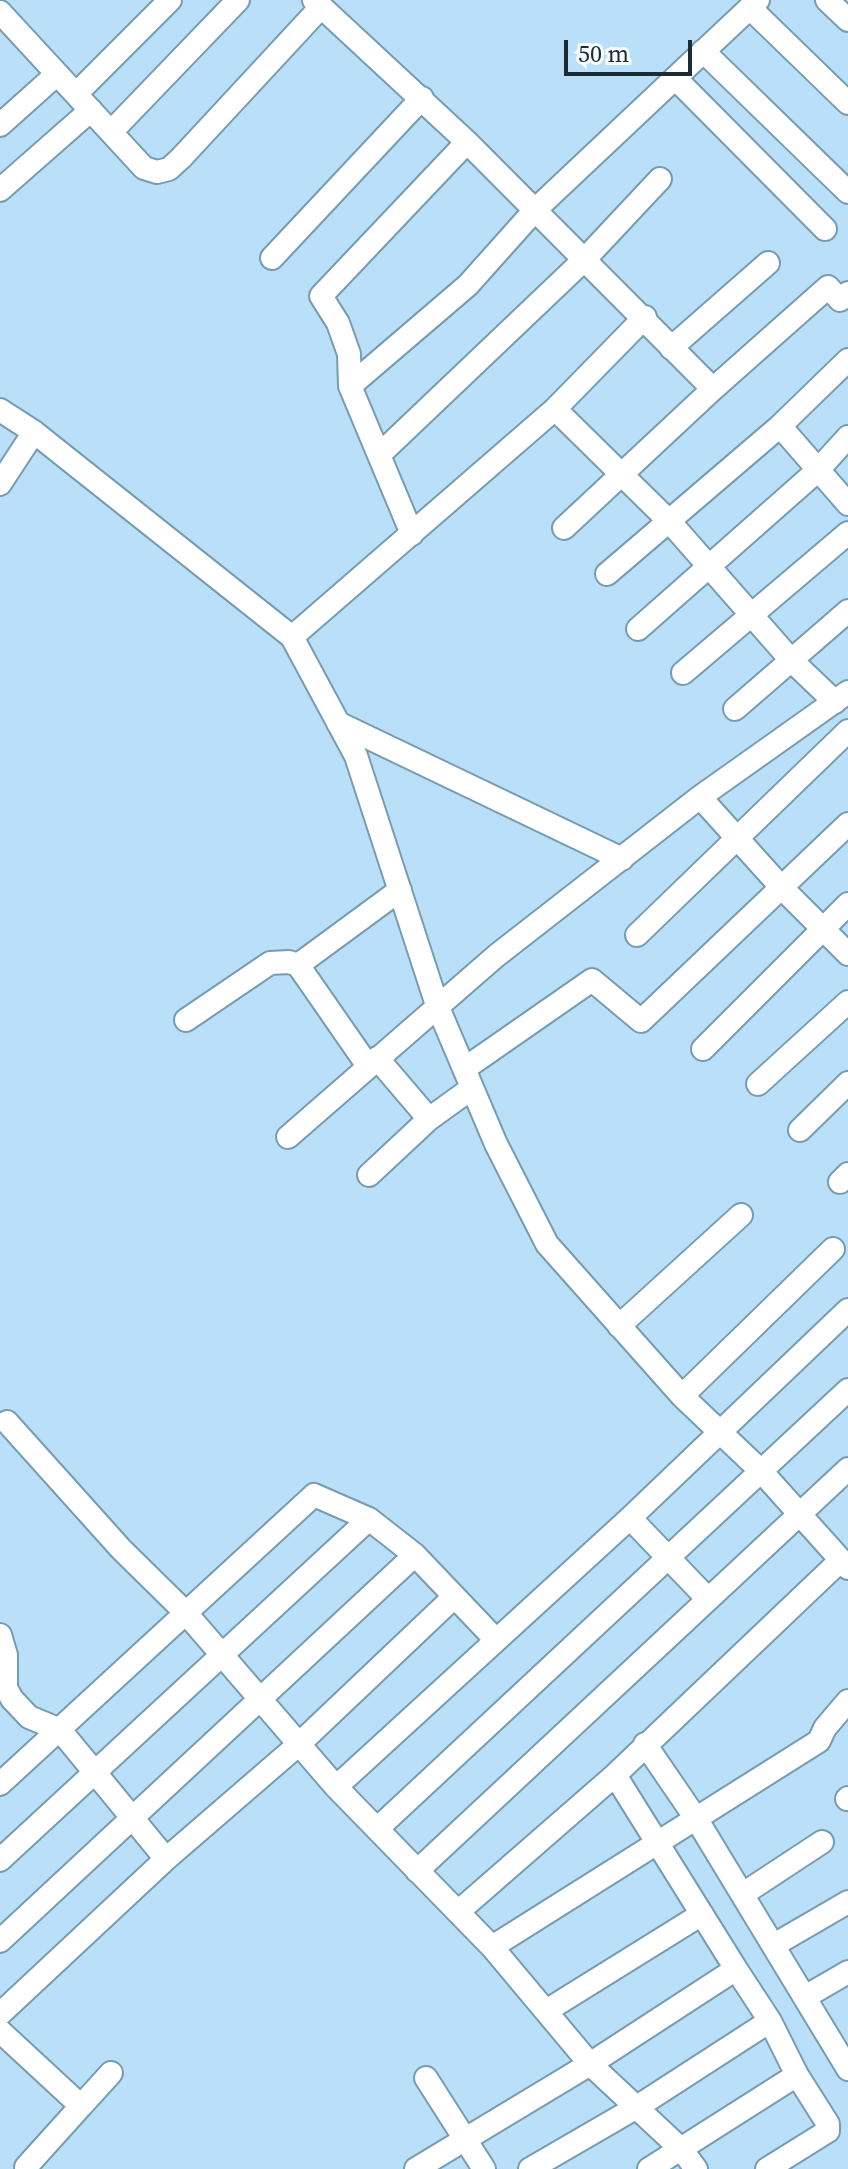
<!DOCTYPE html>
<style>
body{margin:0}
#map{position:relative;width:848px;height:2169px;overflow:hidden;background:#b9e0f8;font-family:"Source Serif 4",serif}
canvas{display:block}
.scale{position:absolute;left:564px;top:40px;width:128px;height:36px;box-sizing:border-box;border:4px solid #1c2b34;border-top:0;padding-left:10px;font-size:24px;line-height:28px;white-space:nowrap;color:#1c2b34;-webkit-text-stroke:6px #f7fbfd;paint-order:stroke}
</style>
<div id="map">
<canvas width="848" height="2169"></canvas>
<div class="scale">50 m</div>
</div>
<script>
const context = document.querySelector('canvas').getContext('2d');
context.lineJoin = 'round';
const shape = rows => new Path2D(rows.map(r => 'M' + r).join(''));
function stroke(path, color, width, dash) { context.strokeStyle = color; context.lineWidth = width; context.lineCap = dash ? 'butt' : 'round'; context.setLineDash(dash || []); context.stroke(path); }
const minor = shape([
 [314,0,467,142,713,389,564,528],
 [827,0,848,20],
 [750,8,848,103],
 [0,12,144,168,157,172,169,169,181,158,321,7],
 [703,51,848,192],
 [675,78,825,229],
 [77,93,170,0],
 [0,125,57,74],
 [111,132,238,0],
 [0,190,91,110],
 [272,258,422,98],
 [671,348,768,263],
 [350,386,468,285,535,210,758,0],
 [713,389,828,287,840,300,848,293],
 [555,409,670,522,791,660,835,702],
 [0,410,34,432,292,637,356,756,437,1005,496,1144,547,1244,682,1396,761,1471,848,1568],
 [780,426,848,504],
 [379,455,585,259,660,179],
 [0,484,34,432],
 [412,534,350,386,349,354,338,323,321,296,467,142],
 [607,574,780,426,848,360],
 [638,629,817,471,848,437],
 [292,637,555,409,645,317],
 [683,673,848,533],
 [735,709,848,611],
 [338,723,622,859],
 [700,797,782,888,848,954],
 [637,935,848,731],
 [298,965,400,890],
 [186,1020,270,963,289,962,298,965,368,1066],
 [703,1049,848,904],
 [377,1058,429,1119,472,1088],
 [464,1069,592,980,641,1021,848,824],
 [758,1084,848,1002],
 [800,1130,848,1083],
 [288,1137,496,956,700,797,848,692],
 [369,1175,429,1119],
 [840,1182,848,1174],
 [619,1326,741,1215],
 [682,1396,833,1249],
 [7,1422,121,1549,185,1612,336,1787,492,1947,590,2064,682,2150,696,2169],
 [630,1518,708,1599],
 [0,1635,6,1655,6,1688,12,1699,29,1717,60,1730,166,1859],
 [645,1744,697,1820,848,2069],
 [0,1784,314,1495,369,1519,415,1555,496,1640],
 [336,1787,630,1518,848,1310],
 [847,1799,848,1798],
 [377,1829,848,1390],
 [0,1860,369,1519],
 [417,1871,848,1469],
 [743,1894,822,1842],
 [459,1911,615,1775,840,1561],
 [0,1941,415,1555],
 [774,1945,848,1902],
 [492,1947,819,1741,825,1728,848,1701],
 [805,1997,848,1972],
 [546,2011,702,1914],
 [0,2014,166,1859,298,1745,454,1597],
 [0,2031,81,2106,26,2167],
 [426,2078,484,2169],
 [81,2106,111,2073],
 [416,2169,590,2064,736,1969,615,1775],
 [530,2169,637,2107,770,2021,736,1969],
 [649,2169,797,2075,770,2021],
 [767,2169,828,2131,828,2124,797,2075]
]);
stroke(minor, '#779cb2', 26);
stroke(minor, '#fff', 22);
</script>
